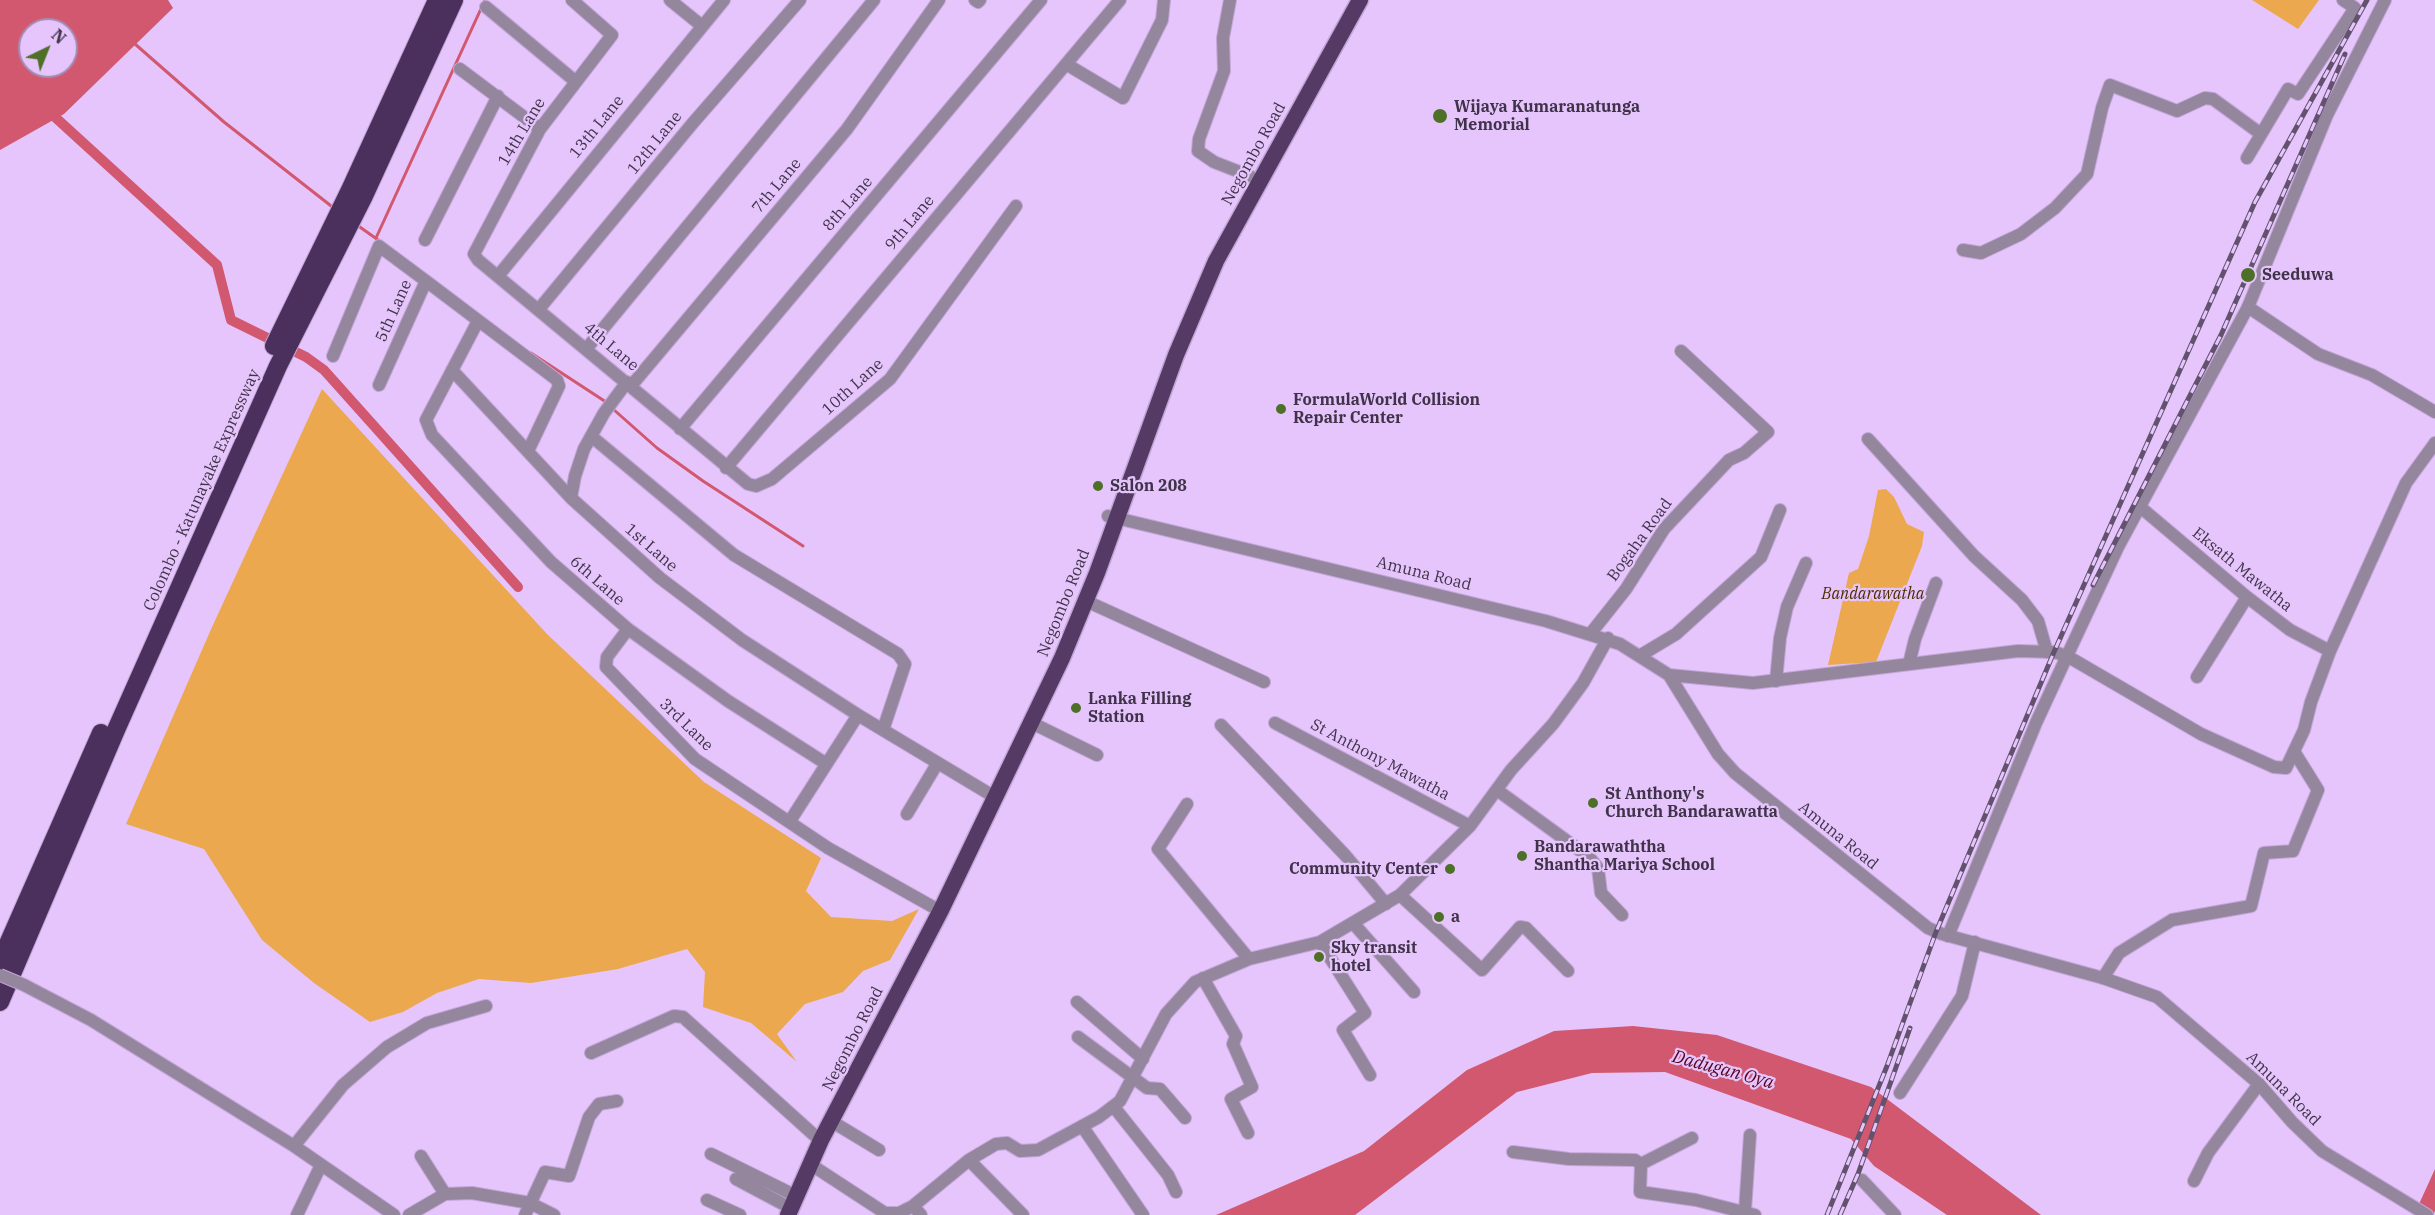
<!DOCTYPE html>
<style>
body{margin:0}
#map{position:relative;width:2435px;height:1215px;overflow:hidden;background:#e5c5fc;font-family:"IBM Plex Serif",serif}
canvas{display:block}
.north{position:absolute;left:18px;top:18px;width:60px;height:60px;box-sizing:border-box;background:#e5c5fc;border:2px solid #a38bb4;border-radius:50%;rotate:43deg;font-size:16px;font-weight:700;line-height:24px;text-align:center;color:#403349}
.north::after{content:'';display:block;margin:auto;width:21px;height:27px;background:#4d6f27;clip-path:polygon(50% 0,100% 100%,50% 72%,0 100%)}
</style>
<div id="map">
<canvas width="2435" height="1215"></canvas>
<div class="north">N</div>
</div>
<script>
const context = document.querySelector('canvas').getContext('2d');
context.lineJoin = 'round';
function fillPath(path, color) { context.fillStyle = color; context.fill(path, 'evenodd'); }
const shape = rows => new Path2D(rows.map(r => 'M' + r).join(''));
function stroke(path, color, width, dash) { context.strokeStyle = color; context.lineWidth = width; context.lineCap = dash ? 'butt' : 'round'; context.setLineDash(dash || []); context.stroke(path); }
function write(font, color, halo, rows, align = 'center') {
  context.font = font + ' "IBM Plex Serif",serif'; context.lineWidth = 4.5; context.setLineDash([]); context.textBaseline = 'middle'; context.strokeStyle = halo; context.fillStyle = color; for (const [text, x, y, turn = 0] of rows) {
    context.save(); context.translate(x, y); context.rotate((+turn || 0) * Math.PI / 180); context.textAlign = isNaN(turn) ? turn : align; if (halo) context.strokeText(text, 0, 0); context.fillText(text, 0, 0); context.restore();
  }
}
const green = shape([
 [2252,0,2319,0,2298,29],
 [322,389,547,634,704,782,821,858,806,891,831,917,892,921,919,909,890,960,863,971,843,992,805,1004,777,1034,797,1062,751,1023,703,1007,705,972,687,949,618,969,531,983,479,979,437,993,403,1012,370,1022,314,983,262,940,204,849,126,824,212,627],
 [1886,489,1894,497,1907,524,1924,532,1922,546,1876,662,1828,665,1849,573,1858,569,1869,536,1878,490]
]);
const water = shape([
 [0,0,168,0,173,8,64,114,0,150],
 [30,30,66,30,66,66,30,66],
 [1633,1026,1717,1035,1871,1087,2041,1215,1947,1215,1874,1166,1851,1139,1665,1072,1592,1073,1517,1092,1355,1215,1216,1215,1364,1151,1467,1070,1554,1031],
 [2435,1169,2435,1211,2433,1215,2414,1215]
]);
const stream = shape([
 [135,44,224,122,335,209],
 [357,225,381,242],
 [376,238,485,0],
 [531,353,606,402],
 [613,409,657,448,703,481,803,546]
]);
const canal = shape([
 [56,118,217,265,231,320,306,357,324,370,518,587]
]);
const minor = shape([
 [572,0,612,35,540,129,474,254,478,260,748,484,756,486,772,479,890,379,1016,206],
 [670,0,702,26],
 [975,0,978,2,980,0],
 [1230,0,1223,38,1224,71,1199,139,1198,151,1214,162,1250,176],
 [486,7,575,81],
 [1066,64,1123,98,1162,20,1164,0],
 [460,69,540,129],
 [2247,158,2288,89,2298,94,2355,8,2343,0],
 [425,240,498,96],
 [1963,250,1981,253,2021,234,2055,208,2087,174,2102,108,2110,85,2177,111,2205,98,2213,99,2261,134],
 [498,276,724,0],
 [426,281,557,380,559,386,528,451],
 [2248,307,2318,354,2372,375,2435,412],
 [539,309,692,124,800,0],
 [478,321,426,420,432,435,551,562,628,629,728,701,825,763],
 [587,348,874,0],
 [333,356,379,246,426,281,379,385],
 [452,370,571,498,660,578,742,640,858,715,988,793],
 [631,386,847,129,939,0],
 [680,429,1041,0],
 [591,436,734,555,898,654,905,664,883,730],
 [1868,439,1974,556,2022,600,2038,621,2047,652],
 [726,468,1120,0],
 [571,498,575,476,584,449,604,413,627,382],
 [2139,506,2247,597,2290,630,2330,651],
 [1086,601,1264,682],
 [628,629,607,657,606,667,695,759,828,848,933,907],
 [1591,633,1626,589,1664,529,1729,460,1744,453,1768,432,1681,351],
 [1641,655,1676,634,1761,557,1780,510],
 [1909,664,1915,639,1936,583],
 [2197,677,2247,597],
 [1776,681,1780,638,1787,607,1806,563],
 [1032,723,1097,755],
 [1275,723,1470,826],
 [1221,725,1345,855,1386,904],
 [1497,790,1589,857,1598,868,1601,893,1622,915],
 [1187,804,1158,849,1249,959],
 [907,814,937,764],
 [790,821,858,715],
 [1400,895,1482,970,1520,927,1526,928,1568,971],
 [1353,923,1414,992],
 [1948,936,2036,723,2067,656,2201,734,2274,767,2286,768,2304,730,2311,702,2330,651,2406,483,2435,443],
 [1320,942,1365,1013,1343,1030,1370,1075],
 [1203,978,1236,1036,1233,1044,1252,1087,1231,1099,1248,1133],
 [2103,978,2119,953,2172,920,2251,906,2264,853,2293,851,2318,790,2295,753],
 [24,985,91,1020,294,1146,394,1215],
 [1077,1002,1143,1059],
 [1078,1037,1147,1088,1160,1089,1185,1118],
 [591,1053,674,1016,683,1017,814,1135],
 [1900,1093,1962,996,1975,942],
 [1114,1107,1168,1175,1176,1192],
 [831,1121,879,1150],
 [1082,1126,1143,1215],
 [294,1146,343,1085,387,1047,427,1023,486,1006],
 [1513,1152,1569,1159,1635,1160,1641,1164,1640,1192,1696,1200,1755,1215],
 [711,1154,788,1192],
 [421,1156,445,1194],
 [969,1160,1023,1215],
 [810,1164,885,1213,899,1213,913,1206,969,1160,996,1144,1007,1143,1020,1151,1038,1150,1099,1117,1120,1101,1166,1014,1195,982,1249,959,1320,942,1400,895,1470,826,1511,770,1553,724,1583,683,1608,638],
 [1641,1164,1692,1138],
 [736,1179,783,1204],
 [1862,1180,1895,1215],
 [2194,1181,2208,1153,2259,1084],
 [707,1200,740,1215],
 [913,1206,921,1215],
 [1745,1211,1750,1135],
 [297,1215,321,1165],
 [409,1215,445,1194,472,1193,530,1203,554,1215],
 [525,1215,545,1172,569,1176,589,1117,599,1104,617,1101]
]);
const tertiary = shape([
 [1108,516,1546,621,1620,644,1669,675,1718,754,1735,773,1928,928,1942,934,2103,978,2157,997,2259,1084,2292,1122,2322,1151,2427,1215],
 [1669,675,1753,683,2018,651,2054,652,2067,656,2118,547,2248,307,2327,115,2385,0]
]);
const trunk = shape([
 [788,1215,821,1140,941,910,1062,658,1097,573,1176,355,1216,261,1360,0]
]);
const motorway = shape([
 [274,346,350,190,437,0],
 [0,962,101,733],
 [0,1002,116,730,278,366,363,198,454,0]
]);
const rail = shape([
 [2093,585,2221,335,2345,54],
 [1827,1215,1887,1066,1936,932,2054,652,2255,202,2367,0],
 [1840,1215,1858,1174,1910,1028]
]);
const minorBridge = shape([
 [0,975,24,985]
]);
const markers = [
 [1440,116,8,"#4d6f27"],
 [2248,275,8,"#4d6f27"],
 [1281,409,6,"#4d6f27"],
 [1098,486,6,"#4d6f27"],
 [1076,708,6,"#4d6f27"],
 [1593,803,6,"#4d6f27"],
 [1522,856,6,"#4d6f27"],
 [1450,869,6,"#4d6f27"],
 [1439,917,6,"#4d6f27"],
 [1319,957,6,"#4d6f27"]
];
const poiNames = [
 ["Wijaya Kumaranatunga",1454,107],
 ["Memorial",1454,125],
 ["Seeduwa",2262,275],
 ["FormulaWorld Collision",1293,400],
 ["Repair Center",1293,418],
 ["Salon 208",1110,486],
 ["Lanka Filling",1088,699],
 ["Station",1088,717],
 ["St Anthony's",1605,794],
 ["Church Bandarawatta",1605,812],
 ["Bandarawaththa",1534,847],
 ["Shantha Mariya School",1534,865],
 ["Community Center",1438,869,"right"],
 ["a",1451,917],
 ["Sky transit",1331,948],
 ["hotel",1331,966]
];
const streetNames = [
 ["13th Lane",597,127,-51],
 ["14th Lane",522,132,-59],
 ["12th Lane",655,143,-51],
 ["Negombo Road",1254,154,-61],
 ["7th Lane",777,186,-50],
 ["8th Lane",848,204,-49],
 ["9th Lane",910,223,-50],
 ["5th Lane",394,311,-66],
 ["4th Lane",611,347,40],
 ["10th Lane",853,387,-42],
 ["Colombo - Katunayake Expressway",202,490,-66],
 ["Bogaha Road",1640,540,-54],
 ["1st Lane",651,548,41],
 ["Eksath Mawatha",2242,570,39],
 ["Amuna Road",1424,574,14],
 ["6th Lane",597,581,41],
 ["Negombo Road",1064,603,-68],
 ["3rd Lane",686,725,44],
 ["St Anthony Mawatha",1380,760,28],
 ["Amuna Road",1838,836,39],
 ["Negombo Road",853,1039,-63],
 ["Amuna Road",2283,1089,45]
];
const parkNames = [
 ["Bandarawatha",1873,594]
];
const waterNames = [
 ["Dadugan Oya",1723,1070,15]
];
fillPath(green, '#eca84f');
fillPath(water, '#d2586f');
stroke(stream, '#d2586f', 3);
stroke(canal, '#d2586f', 10);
stroke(minor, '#c1a5d5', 14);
stroke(tertiary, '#c1a5d5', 14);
stroke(trunk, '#c1a5d5', 19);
stroke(motorway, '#c1a5d5', 20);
stroke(minor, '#93869d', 12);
stroke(tertiary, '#93869d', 12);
stroke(trunk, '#543a64', 16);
stroke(motorway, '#4b2f5c', 18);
stroke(rail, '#62526e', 5);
stroke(rail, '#e5c5fc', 3, [9]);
stroke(minorBridge, '#c1a5d5', 14, []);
stroke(minorBridge, '#93869d', 12);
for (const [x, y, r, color] of markers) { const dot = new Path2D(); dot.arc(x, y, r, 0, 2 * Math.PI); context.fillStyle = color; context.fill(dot); stroke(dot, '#e5c5fc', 2); }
write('bold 16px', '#403349', '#e5c5fc', poiNames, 'left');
write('16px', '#403349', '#e5c5fc', streetNames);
write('italic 16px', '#4d2e00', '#e5c5fc', parkNames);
write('italic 18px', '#55041d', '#e5c5fc', waterNames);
</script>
